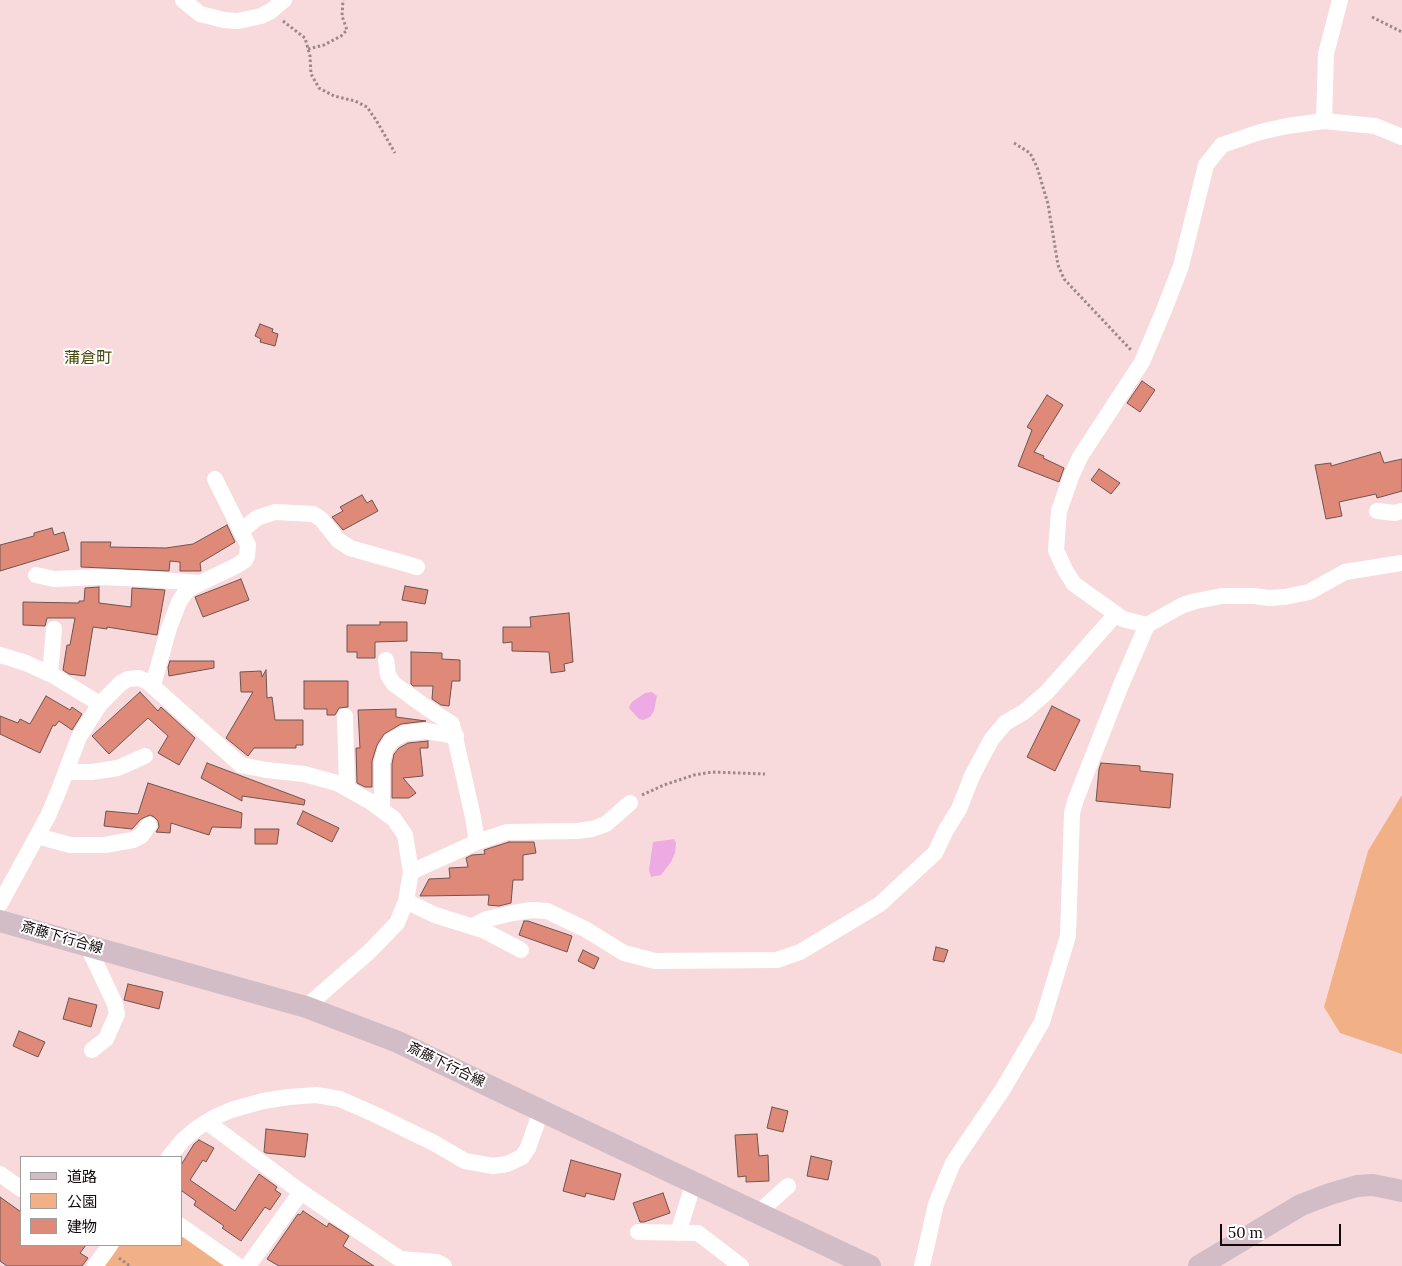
<!DOCTYPE html>
<meta charset="utf-8">
<style>
body{margin:0}
#map{position:relative;width:1402px;height:1266px;overflow:hidden;background:#f8dadc;font-family:Lora,"Noto Sans JP",serif}
canvas{display:block}
.legend{position:absolute;left:20px;top:1156px;width:162px;height:90px;box-sizing:border-box;background:#fff;border:1px solid #a09d9d;margin:0;padding:6px 9px;list-style:none;font-size:15px;color:#12090a}
.legend li{display:flex;align-items:center;gap:10px;height:25px}
.legend b{width:25px;border:1px solid #a09d9d}
.scale{position:absolute;left:1220px;top:1224px;width:121px;height:22px;box-sizing:border-box;border:2px solid #12090a;border-top:0;padding-left:6px;font-size:15px;line-height:18px;white-space:nowrap;color:#12090a;-webkit-text-stroke:4px #fff;paint-order:stroke}
</style>
<div id="map">
<canvas width="1402" height="1266"></canvas>
<ul class="legend">
<li><b style="height:6px;background:#d2bdc6"></b>道路</li>
<li><b style="height:14px;background:#f2b087"></b>公園</li>
<li><b style="height:14px;background:#df8a79"></b>建物</li>
</ul>
<div class="scale">50 m</div>
</div>
<script>
const context = document.querySelector('canvas').getContext('2d');
context.lineJoin = 'round';
function fillPath(path, color) { context.fillStyle = color; context.fill(path, 'evenodd'); }
const shape = rows => new Path2D(rows.map(r => 'M' + r).join(''));
function stroke(path, color, width, dash) { context.strokeStyle = color; context.lineWidth = width; context.lineCap = dash ? 'butt' : 'round'; context.setLineDash(dash || []); context.stroke(path); }
function write(font, color, halo, rows, align = 'center') {
  context.font = font + ' Lora,"Noto Sans JP",serif'; context.lineWidth = 4; context.setLineDash([]); context.textBaseline = 'middle'; context.strokeStyle = halo; context.fillStyle = color; for (const [text, x, y, turn = 0] of rows) {
    context.save(); context.translate(x, y); context.rotate((+turn || 0) * Math.PI / 180); context.textAlign = isNaN(turn) ? turn : align; if (halo) context.strokeText(text, 0, 0); context.fillText(text, 0, 0); context.restore();
  }
}
const green = shape([
 [1402,795,1402,1054,1340,1033,1324,1007,1368,851],
 [181,1235,227,1266,105,1266,120,1245,181,1245]
]);
const water = shape([
 [652,692,657,696,654,711,650,717,643,720,639,719,629,708,630,705,632,702,645,693],
 [674,839,676,843,675,853,671,862,661,875,651,877,649,870,653,842]
]);
const building = shape([
 [260,324,273,329,272,332,278,334,275,346,260,342,261,339,255,336,260,324],
 [1142,381,1155,390,1140,412,1127,403,1142,381],
 [1047,395,1063,405,1034,452,1044,456,1043,458,1064,468,1059,482,1018,466,1032,430,1027,427,1047,395],
 [1380,452,1384,463,1402,459,1402,491,1377,498,1376,494,1339,502,1342,516,1326,519,1315,465,1331,463,1331,466,1380,452],
 [1099,469,1120,483,1111,494,1091,480,1099,469],
 [362,495,367,503,372,500,378,511,343,530,332,517,343,511,340,507,362,495],
 [227,525,235,542,200,563,201,571,180,571,180,562,170,561,169,571,81,567,81,542,111,542,110,547,166,548,193,544,227,525],
 [52,528,54,535,64,532,69,550,0,571,0,545,34,536,34,533,52,528],
 [241,579,249,600,203,617,195,597,241,579],
 [405,586,428,590,425,604,402,600,405,586],
 [99,587,99,603,131,607,132,588,165,590,157,635,107,627,107,629,93,627,85,676,69,674,63,670,67,645,70,645,75,618,47,618,45,626,23,625,23,602,79,603,79,601,84,601,85,588,99,587],
 [569,613,573,662,564,664,565,671,551,673,549,652,512,651,512,642,503,643,503,627,531,627,530,617,569,613],
 [380,622,407,622,407,641,375,642,375,658,357,658,357,652,347,652,347,625,380,625,380,622],
 [411,652,442,653,442,659,460,660,460,681,452,681,449,706,441,705,432,699,433,686,413,686,411,684,411,652],
 [170,661,214,661,214,668,169,676,168,667,170,661],
 [266,670,267,698,272,697,275,720,303,720,303,745,296,745,296,748,254,748,248,756,226,738,253,692,241,692,240,672,261,671,262,677,266,670],
 [304,681,348,681,348,707,339,708,335,715,327,715,327,709,304,709,304,681],
 [140,692,158,711,161,707,195,738,179,765,158,753,168,736,148,718,109,754,92,736,140,692],
 [46,696,70,710,72,707,82,714,72,730,59,721,55,726,53,725,40,753,0,734,0,716,18,723,20,719,30,724,46,696],
 [1052,706,1080,720,1055,771,1027,757,1052,706],
 [396,709,396,717,426,721,401,724,384,734,377,745,372,761,372,787,365,787,357,783,356,748,360,748,358,710,396,709],
 [428,741,428,748,420,748,423,776,403,778,416,793,409,798,392,798,392,764,394,754,399,748,408,743,428,741],
 [207,763,305,800,304,805,242,796,242,801,201,778,207,763],
 [1101,763,1140,766,1140,771,1173,774,1170,808,1096,801,1099,769,1101,763],
 [148,783,242,813,241,828,212,827,209,835,171,823,170,833,156,832,159,827,158,821,154,817,150,815,141,819,132,829,104,826,106,811,138,814,148,783],
 [303,811,339,828,332,842,297,824,303,811],
 [255,829,279,829,277,844,255,844,255,829],
 [509,842,534,842,536,853,523,855,523,880,513,880,511,903,499,906,488,905,489,895,420,896,429,879,450,878,449,868,468,867,466,858,472,855,485,854,484,850,509,842],
 [524,921,528,921,572,936,567,952,519,935,524,921],
 [936,947,948,950,944,962,933,960,936,947],
 [583,950,599,958,594,969,578,961,583,950],
 [128,984,163,992,159,1009,124,1000,128,984],
 [69,998,97,1005,91,1027,63,1019,69,998],
 [19,1031,45,1042,38,1057,13,1046,19,1031],
 [772,1107,788,1111,783,1132,767,1128,772,1107],
 [266,1129,308,1134,305,1157,266,1153,264,1152,266,1129],
 [757,1134,759,1156,768,1155,769,1181,746,1182,746,1176,738,1177,735,1135,757,1134],
 [199,1140,214,1148,206,1162,203,1160,190,1180,235,1211,259,1174,277,1187,275,1190,281,1194,270,1210,265,1207,241,1241,222,1228,224,1226,194,1205,196,1201,182,1191,181,1193,181,1165,194,1144,199,1140],
 [811,1156,832,1161,828,1180,807,1176,811,1156],
 [571,1160,621,1174,614,1200,586,1193,585,1197,563,1191,571,1160],
 [663,1193,670,1213,644,1222,640,1222,633,1203,663,1193],
 [0,1197,21,1212,21,1245,86,1245,80,1253,88,1258,82,1266,7,1266,0,1261,0,1197],
 [303,1211,327,1227,329,1223,349,1236,343,1246,374,1266,279,1266,267,1259,298,1214,300,1215,303,1211]
]);
const path = shape([
 [1372,17,1402,32],
 [283,21,305,38,310,56,311,74,319,88,334,96,355,101,367,107,376,120,395,153],
 [308,49,324,45,341,36,347,30,342,16,343,0],
 [1014,143,1030,153,1037,167,1048,204,1058,265,1064,279,1131,350],
 [642,795,664,785,694,775,712,772,765,774],
 [119,1258,130,1266]
]);
const street = shape([
 [183,0,200,14,224,20,238,21,261,16,271,11,284,0],
 [1324,121,1326,54,1340,0],
 [1377,511,1395,513,1402,511],
 [241,531,257,518,275,512,313,514,321,519,338,540,350,548,417,567],
 [36,575,54,579,100,577,148,579,199,583],
 [1147,625,1123,619,1074,584,1065,570,1056,550,1059,511,1071,477,1080,457,1142,362,1164,310,1181,266,1206,165,1222,145,1260,132,1287,126,1324,121,1375,126,1402,137],
 [0,655,26,663,54,676,100,704,79,737,59,790,48,816,0,904],
 [386,660,388,675,394,684,427,708,452,724,473,817,477,842,411,872],
 [50,674,54,629],
 [153,685,169,628,179,602,185,593,192,587,236,566,245,560,247,556,248,545,215,479],
 [100,704,121,683,128,679,139,678,148,682,241,765,266,770,304,774,337,783,371,802,394,819,405,835,411,872,406,901,397,923,370,951,306,1007],
 [345,716,347,788],
 [66,772,92,772,118,768,145,756],
 [382,810,382,763,385,750,392,740,405,733,426,731,456,736],
 [37,836,70,845,105,845,133,840,141,836,149,825],
 [477,842,507,832,577,831,592,829,606,824,630,803],
 [406,901,435,915,483,930,521,950],
 [473,926,487,919,513,913,532,910,547,911,585,929,624,953,655,961,777,960,800,952,880,904,935,853,946,830,959,809,972,776,991,740,1005,723,1024,712,1047,692,1116,614],
 [87,945,115,1004,117,1014,106,1039,92,1050],
 [207,1122,301,1192],
 [169,1157,183,1140,197,1128,215,1117,231,1110,263,1101,289,1097,316,1095,340,1099,374,1114,434,1143,465,1161,493,1166,507,1164,522,1157,528,1148,541,1111],
 [0,1174,21,1189],
 [758,1213,788,1186],
 [181,1226,238,1266],
 [638,1232,698,1233,741,1266],
 [678,1233,694,1182],
 [95,1266,110,1245],
 [248,1266,301,1192,400,1259,437,1262,444,1266],
 [922,1266,936,1204,953,1163,1003,1089,1042,1022,1068,936,1072,813,1076,799,1121,685,1147,625,1183,605,1196,601,1222,596,1254,596,1269,598,1285,597,1309,592,1345,572,1402,563]
]);
const secondary = shape([
 [0,921,306,1007,398,1042,489,1086,870,1266],
 [1199,1266,1301,1205,1330,1194,1357,1186,1373,1185,1402,1191]
]);
const streetNames = [
 ["斎藤下行合線",62,938,16],
 ["斎藤下行合線",446,1065,26]
];
const quarterNames = [
 ["蒲倉町",88,358]
];
fillPath(green, '#f2b087');
fillPath(water, '#edaae3');
fillPath(building, '#df8a79');
stroke(building, '#6d544f', 1);
stroke(path, '#9d8789', 3, [2.5, 2.5]);
stroke(street, '#fff', 16);
stroke(secondary, '#d2bdc6', 22);
write('14px', '#12090a', '#fff', streetNames);
write('16px', '#464a0d', '#fff', quarterNames);
</script>
